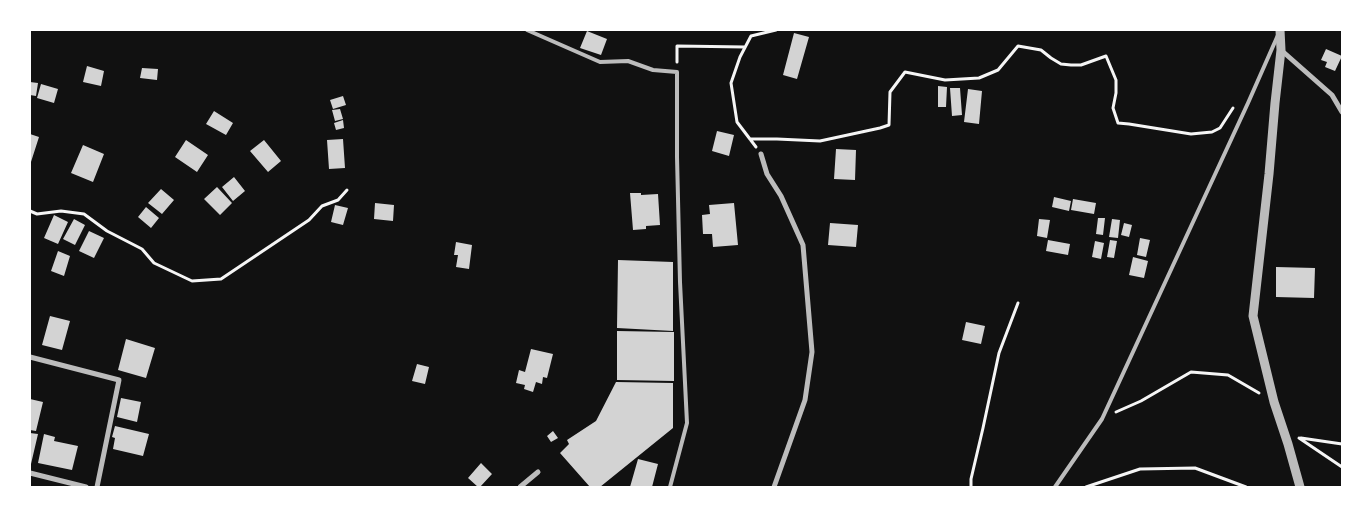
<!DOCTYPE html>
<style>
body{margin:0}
#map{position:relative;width:1372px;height:517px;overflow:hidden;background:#111;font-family:"PT Sans Narrow",sans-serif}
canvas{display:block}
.frame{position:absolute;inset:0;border:31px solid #fff;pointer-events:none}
</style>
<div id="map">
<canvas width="1372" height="517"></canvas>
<div class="frame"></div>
</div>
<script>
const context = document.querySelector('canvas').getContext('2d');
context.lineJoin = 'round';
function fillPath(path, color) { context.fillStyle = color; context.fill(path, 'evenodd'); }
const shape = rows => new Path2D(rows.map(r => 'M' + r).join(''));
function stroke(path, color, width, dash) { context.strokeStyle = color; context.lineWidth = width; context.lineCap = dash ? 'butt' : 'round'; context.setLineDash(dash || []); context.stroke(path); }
const building = shape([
 [587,31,607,39,601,55,580,48],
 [794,33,809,37,797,79,783,75],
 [1326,49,1342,56,1335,71,1325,67,1327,62,1321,60],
 [87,66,104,71,101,86,83,82],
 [142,68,158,69,157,80,140,78],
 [30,82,38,83,36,96,30,95],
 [41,84,58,89,54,103,37,98],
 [938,86,947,87,946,107,938,107],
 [950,88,960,88,962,115,952,116],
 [968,89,982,91,979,124,964,122],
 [343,96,346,105,333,109,330,100],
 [340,109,343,119,335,121,332,110],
 [214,111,233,123,226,135,206,124],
 [343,120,344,128,336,130,334,123],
 [717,131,734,135,729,156,712,151],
 [30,134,39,137,30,165],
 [343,139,345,168,329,169,327,140],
 [186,140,208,155,197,172,175,157],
 [264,140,281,161,268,172,250,151],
 [83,145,104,154,93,182,71,173],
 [836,149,856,150,855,180,834,179],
 [234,177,245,191,233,201,222,187],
 [217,187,232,203,220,215,204,199],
 [161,189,174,200,162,214,148,203],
 [630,193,641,193,641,195,658,194,660,225,646,226,646,229,633,230],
 [1054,197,1071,201,1069,211,1052,207],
 [1073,199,1096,203,1094,214,1071,210],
 [375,203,394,205,393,221,374,219],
 [734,203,738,245,713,247,712,234,703,234,702,215,710,214,709,205],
 [335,205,348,208,343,225,331,222],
 [146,207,159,218,151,228,138,217],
 [54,215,68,222,58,244,44,238],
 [1098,218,1105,218,1103,235,1096,234],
 [74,219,85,225,75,245,63,239],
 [1039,219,1050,220,1047,238,1037,236],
 [1112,219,1120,220,1118,238,1109,237],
 [830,223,858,225,856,247,828,245],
 [1124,223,1132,225,1129,237,1121,235],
 [89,231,104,238,94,258,79,251],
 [1140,238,1150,240,1146,257,1137,255],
 [1048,240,1070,244,1068,255,1046,251],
 [1110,240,1117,241,1114,258,1107,257],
 [1095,241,1104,243,1101,259,1092,257],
 [456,242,472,245,469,269,456,267,458,255,454,255],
 [58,251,70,256,64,276,51,271],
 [1133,257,1148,261,1144,278,1129,275],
 [618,260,673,262,673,331,617,328],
 [1276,267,1315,268,1314,298,1276,297],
 [50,316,70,321,62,350,42,345],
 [966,322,985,326,981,344,962,340],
 [617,331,674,332,674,381,617,380],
 [126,339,155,348,146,378,118,370],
 [531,349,553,354,547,378,543,377,542,384,536,382,533,392,524,389,525,385,516,383,519,370,525,372],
 [417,364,429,367,425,384,412,381],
 [616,382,673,383,673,428,600,487,590,487,560,453,569,444,567,440,596,421],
 [121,398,141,402,137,422,117,417],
 [30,399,43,402,36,431,30,430],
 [115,426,149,434,143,456,113,449,115,438,112,437],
 [553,431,558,438,551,442,547,436],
 [30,433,38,434,31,464,30,463],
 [44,434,55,437,54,441,78,446,72,470,38,463],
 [638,459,658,464,652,487,630,487],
 [481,463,492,474,480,487,478,487,468,478]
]);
const path = shape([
 [677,62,677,46,745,47],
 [750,139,777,139,820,141,880,128,889,125,890,92,905,72,945,80,979,78,998,70,1018,46,1041,50,1051,58,1061,64,1071,65,1081,65,1106,56,1116,80,1116,93,1113,108,1118,123,1129,124,1191,134,1212,132,1220,128,1233,108],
 [756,147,737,122,731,83,740,57,751,36,776,30],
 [30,211,37,214,61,211,84,214,107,231,142,249,154,263,192,281,221,279,309,220,322,206,338,200,347,190],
 [1116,412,1141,401,1191,372,1228,375,1259,393],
 [1299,438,1342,467],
 [1301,438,1342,444],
 [971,487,971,479,983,428,999,353,1018,303],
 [1086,487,1140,469,1195,468,1246,487]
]);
const service = shape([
 [527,30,600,62,628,61,653,70,677,72,677,157,680,282,687,423,670,487],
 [1055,487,1102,419,1248,103,1278,35]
]);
const minor = shape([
 [1281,50,1332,95,1342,112],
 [761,154,767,174,781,196,803,245,812,352,805,400,774,487],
 [30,357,119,380,97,487],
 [30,473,86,487],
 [520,487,538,472]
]);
const tertiary = shape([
 [1280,30,1281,50,1275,103,1269,174,1253,316,1274,402,1288,444,1300,487]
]);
fillPath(building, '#d3d3d3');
stroke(path, '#f5f5f5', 3);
stroke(service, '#bcbcbc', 4);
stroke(minor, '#bcbcbc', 5);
stroke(tertiary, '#bcbcbc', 9);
</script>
